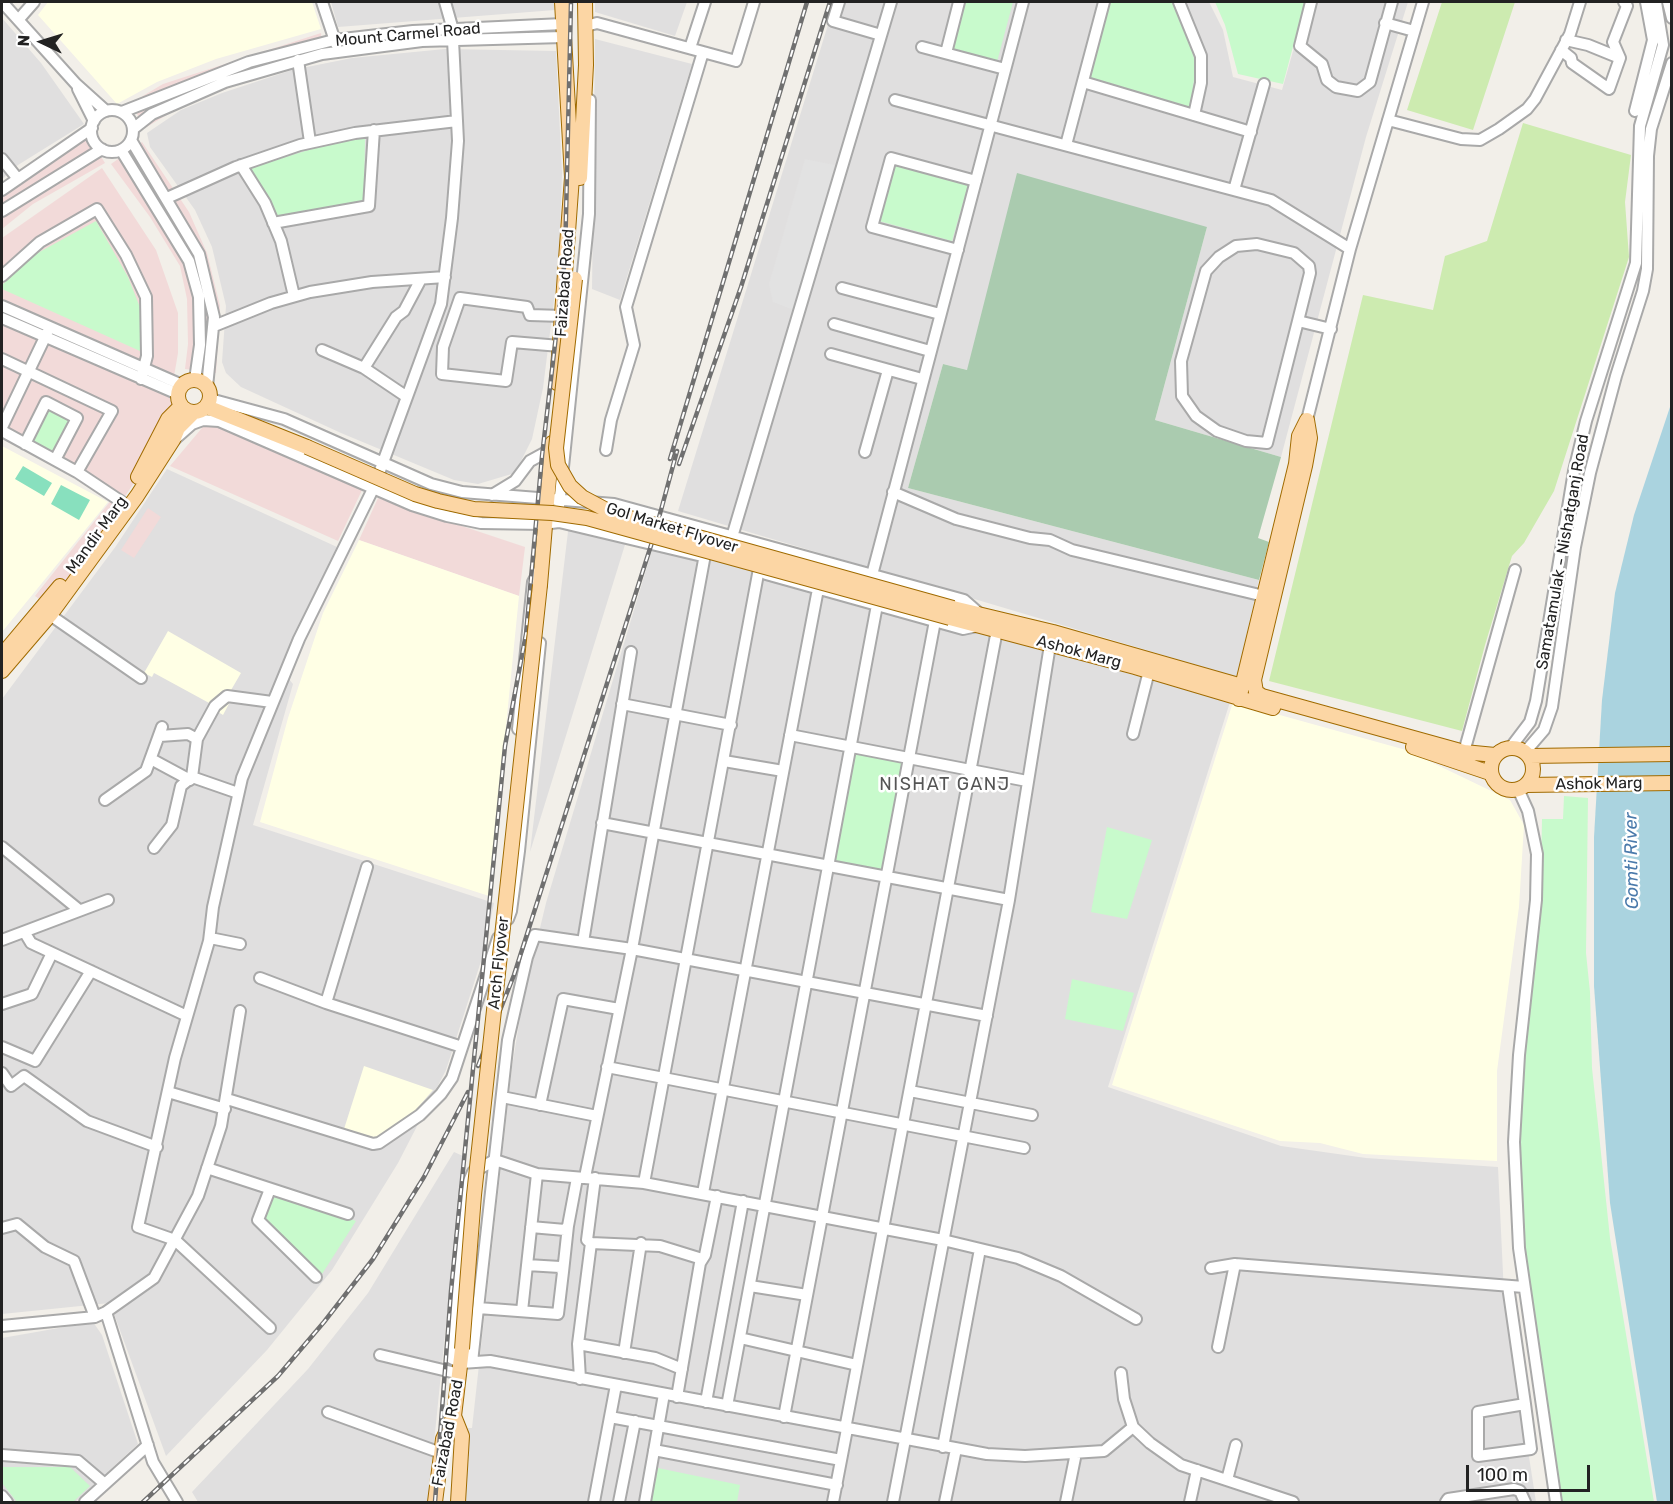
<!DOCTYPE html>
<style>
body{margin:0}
#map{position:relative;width:1673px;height:1504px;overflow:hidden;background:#f2efe9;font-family:Rubik,sans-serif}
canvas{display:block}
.frame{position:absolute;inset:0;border:3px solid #222;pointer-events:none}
.north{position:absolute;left:12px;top:12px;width:60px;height:60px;-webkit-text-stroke:4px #fff;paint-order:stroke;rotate:274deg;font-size:16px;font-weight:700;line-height:24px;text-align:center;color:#222}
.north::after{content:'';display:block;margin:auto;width:21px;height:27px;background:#222;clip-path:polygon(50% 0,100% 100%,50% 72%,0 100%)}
.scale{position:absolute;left:1466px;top:1465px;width:124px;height:27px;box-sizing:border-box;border:3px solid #222;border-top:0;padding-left:8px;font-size:18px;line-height:21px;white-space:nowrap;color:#222;-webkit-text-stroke:4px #fff;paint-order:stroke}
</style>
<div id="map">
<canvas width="1673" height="1504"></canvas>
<div class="frame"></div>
<div class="north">N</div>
<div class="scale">100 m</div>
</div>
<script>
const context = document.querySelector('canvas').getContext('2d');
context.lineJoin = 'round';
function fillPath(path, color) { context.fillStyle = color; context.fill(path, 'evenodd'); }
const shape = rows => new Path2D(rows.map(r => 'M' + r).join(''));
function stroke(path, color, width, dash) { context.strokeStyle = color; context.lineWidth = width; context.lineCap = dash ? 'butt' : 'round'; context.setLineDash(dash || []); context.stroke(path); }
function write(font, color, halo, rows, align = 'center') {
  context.font = font + ' Rubik,sans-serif'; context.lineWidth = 5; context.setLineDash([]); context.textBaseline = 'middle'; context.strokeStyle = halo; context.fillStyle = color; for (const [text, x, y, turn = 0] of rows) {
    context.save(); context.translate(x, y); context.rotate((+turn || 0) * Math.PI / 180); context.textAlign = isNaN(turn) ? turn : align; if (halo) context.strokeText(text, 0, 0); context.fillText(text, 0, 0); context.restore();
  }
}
const residential = shape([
 [331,2,555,2,555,10,338,27],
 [595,2,687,2,675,36,595,12],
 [835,2,1209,2,1223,30,1233,77,1282,90,1307,2,1408,2,1366,137,1281,457,1155,420,1207,227,967,370,943,364,908,488,1259,580,1237,677,678,511],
 [2,18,41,63,84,124,18,165,2,179],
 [595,39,692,64,620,300,592,289],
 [445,49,556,51,562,173,559,261,543,388,532,439,515,473,478,484,454,480,341,433,241,387,226,373,222,362,226,306,212,247,195,210,150,147,147,133,181,110,222,93,292,70,352,58],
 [167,469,337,547,283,672,293,684,253,825,494,903,484,952,446,1070,398,1163,332,1270,267,1350,166,1456,110,1303,2,1314,2,699,116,546],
 [569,523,628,535,530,852],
 [655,540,1230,702,1108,1087,1281,1146,1366,1158,1498,1167,1504,1295,1536,1502,464,1502,469,1456,465,1455,467,1428,472,1428,512,1067,523,999,546,903],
 [454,1152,463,1156,428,1502,198,1502,192,1492,308,1369,368,1293],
 [93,1322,102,1335,138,1444,75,1502,2,1502,2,1338]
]);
const commercial = shape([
 [321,33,324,60,240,83,180,107,145,128,131,103,163,84],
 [84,129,105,163,33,204,2,229,2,186],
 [142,142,189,212,207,253,220,306,216,373,185,369,188,344,187,299,180,266,150,217,111,164],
 [102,168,156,250,178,313,178,353,170,400,182,412,50,607,35,596,116,494,2,426,2,238],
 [207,422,363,488,338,541,170,466],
 [378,498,525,547,519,596,359,540],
 [148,508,161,517,134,558,121,550]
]);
const education = shape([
 [48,2,312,2,321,29,216,59,157,82,117,104,38,15],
 [2,446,108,502,2,632],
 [359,540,519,596,489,896,260,822,288,718,323,613],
 [168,631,241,673,227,697,231,700,223,715,210,707,211,704,154,673,152,677,144,673],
 [1233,702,1406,750,1510,800,1524,825,1519,907,1497,1071,1497,1161,1363,1154,1320,1143,1280,1141,1112,1085],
 [364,1066,433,1090,407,1120,377,1138,344,1129]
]);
const grass = shape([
 [1442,2,1515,2,1473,130,1407,110],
 [1523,123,1631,155,1625,202,1629,257,1554,491,1524,543,1512,556,1485,645,1462,731,1269,681,1363,295,1433,310,1445,256,1487,241]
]);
const cemetery = shape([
 [1017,173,1207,227,1155,420,1281,457,1258,538,1269,542,1259,580,908,488,943,364,967,370]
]);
const park = shape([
 [966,2,1013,2,997,62,953,50],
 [1109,2,1172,2,1189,40,1196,66,1190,107,1089,77],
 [1215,2,1305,2,1283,84,1238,74,1225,25],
 [365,137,364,203,277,216,250,168,328,144],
 [895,164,968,185,952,241,879,221],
 [96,221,128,277,141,310,140,351,2,289,2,285,34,255],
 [47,405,75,419,56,455,29,441],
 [854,751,903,761,882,872,833,862],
 [1564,796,1588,798,1586,953,1590,992,1592,1068,1610,1238,1654,1502,1559,1502,1526,1285,1517,1139,1521,1054,1541,868,1542,819,1563,819],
 [1107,827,1152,840,1127,919,1091,912],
 [1072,979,1134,993,1123,1031,1065,1019],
 [273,1192,356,1221,322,1274,264,1218],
 [2,1467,70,1467,90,1486,73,1502,17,1502,2,1483],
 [658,1468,740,1485,737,1502,651,1502]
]);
const pitch = shape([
 [23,466,52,483,44,496,15,479],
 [61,485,90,500,79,520,51,504]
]);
const parking = shape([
 [805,159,835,165,794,310,773,302,769,284]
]);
const water = shape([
 [1671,404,1671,1502,1657,1502,1610,1203,1594,986,1594,837,1602,700,1615,593,1634,515]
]);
const minor = shape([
 [2,2,76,84,106,111],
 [322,2,336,44],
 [445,2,453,30],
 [839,2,833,21,881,35],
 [1179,2,1201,56,1201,83,1194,115],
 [1311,2,1300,46,1322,64,1327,80,1336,87,1358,91,1370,82,1392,2],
 [1668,2,1672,18],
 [19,19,34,2],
 [1385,23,1414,31],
 [586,26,597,23,736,61,754,2],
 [1566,40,1588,45,1620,58],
 [922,47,1005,69],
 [690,48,705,2],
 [1561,50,1571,58,1572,63,1609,89,1620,58,1613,42,1627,6,1624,2],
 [946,53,959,2],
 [298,60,310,142],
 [1083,82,1251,132],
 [78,89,94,121],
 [895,100,1271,200,1350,249],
 '91 131a21 21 0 1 1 42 0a21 21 0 1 1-42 0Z',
 [1635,111,1653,40,1646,2],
 [122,112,249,62,334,40,413,31,563,24],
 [1388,120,1461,139,1480,140,1499,129,1527,109,1535,99,1570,34,1580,2],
 [133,129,152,114,225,82,322,54,422,41,563,37],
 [131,140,199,254,214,317,207,387],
 [1066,145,1104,2],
 [121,150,189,261,199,297,200,345,195,380],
 [2,159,18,179],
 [241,165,265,203,281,241,294,296],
 [2,190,92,128],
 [1234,190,1264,84],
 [167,198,236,167,300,145,355,133,457,121],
 [2,211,102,149],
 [273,223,369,206,374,130],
 [958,250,872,227,891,158,976,181],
 [2,276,40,242,97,209,126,255,146,297,147,356,141,379],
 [842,288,940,314],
 [2,306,182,385],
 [2,318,178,394],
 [1298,321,1267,443,1246,441,1217,431,1196,416,1182,396,1181,361,1206,271,1219,257,1236,246,1257,244,1294,253,1309,266,1310,273,1298,321,1331,329],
 [834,324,930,351],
 [214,326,271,303,310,292,372,282,445,277],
 [560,346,512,342,506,381,442,374,443,347,460,298,527,307,530,315,563,316],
 [322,350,364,368,407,397],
 [831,354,922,379],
 [2,359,112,411,77,472],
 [364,368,396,317,404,311,421,279],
 [210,399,284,419,431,484,462,492,614,504,964,600,980,614],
 [1307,420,1350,249,1423,2],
 [2,427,47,333],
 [2,431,77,472,122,502],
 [175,439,192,424,203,420,219,421,412,505,447,516,481,523,543,524,559,522,702,556],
 [25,444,46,402,77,418,55,460],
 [606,450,611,420,634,345,626,307,703,52],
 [865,452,888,370],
 [893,492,956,519,1030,538,1050,540,1072,550,1264,596],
 [492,495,515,481,530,461,552,449],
 [559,506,589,214,590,100],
 [732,537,891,2],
 [766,574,963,629,977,626],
 [872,575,1023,2],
 [50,615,141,678],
 [622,704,731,725],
 [518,729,533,582,540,569],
 [1133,734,1149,671],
 [790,735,1027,781],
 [160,736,188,734,197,739],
 [1511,747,1530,722,1536,701,1574,471,1586,421,1636,263,1640,126,1663,45,1656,2],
 [1464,752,1515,570],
 [1525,752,1544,730,1552,707,1575,547,1590,473,1616,376,1643,291,1647,269,1648,156,1651,129,1672,63],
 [151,759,190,780],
 [724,761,783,771],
 [192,777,197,739,215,706,227,696,272,702],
 [1518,789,1528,811,1537,854,1536,900,1519,1055,1514,1142,1519,1248,1556,1502],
 [105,800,146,771,162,727],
 [602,823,1009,900],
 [2,847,78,909],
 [154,848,172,825,181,786,192,777,238,793],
 [508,919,511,911,519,851,540,643],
 [25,933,31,943,187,1016],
 [210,938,240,944],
 [2,940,108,900],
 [583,942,631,652],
 [260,978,326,1003,462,1047],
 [326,1003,367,867],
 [2,1004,32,994,52,953],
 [2,1047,35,1061,91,971],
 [607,1067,1024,1148],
 [2,1073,11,1086,24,1076,87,1121,157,1147],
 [910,1091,1032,1115],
 [168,1092,225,1109],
 [502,1097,597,1116],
 [227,1099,373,1144,379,1143,420,1115,441,1094,452,1078,498,938],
 [540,1105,563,999,619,1009],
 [207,1168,348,1214],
 [585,1177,632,949,706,549],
 [644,1183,761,558],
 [270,1189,258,1220,316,1277],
 [703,1193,818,589],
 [531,1227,565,1230,568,1226,577,1178],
 [2,1228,17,1224,45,1247,74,1261,95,1317],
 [591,1243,660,1246,702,1259],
 [1211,1268,1235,1264,1524,1287],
 [563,1272,568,1226],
 [750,1286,807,1295],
 [1508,1286,1525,1404,1531,1449,1478,1456,1478,1412,1525,1404],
 [478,1308,558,1314,563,1272,560,1267,527,1265],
 [522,1311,537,1174],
 [106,1312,153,1462,177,1502],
 [2,1326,95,1317,106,1312,154,1278,198,1196,221,1126,240,1011],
 [270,1328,175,1240,138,1227,175,1058,209,941,213,907,242,778,299,639,374,487,441,304,452,218,458,141,453,40],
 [740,1338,857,1365],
 [578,1344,655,1358,682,1369],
 [1218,1347,1235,1264],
 [624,1353,641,1243],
 [380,1355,460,1374],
 [472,1362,508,1040,527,957,535,935,632,949,987,1016],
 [1121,1373,1124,1399,1133,1427,1150,1443,1181,1465,1293,1502],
 [580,1379,578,1344,591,1243,587,1240,595,1178],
 [677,1397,700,1263,705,1255,717,1196],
 [706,1402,743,1201],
 [727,1406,877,605],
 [328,1412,441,1453],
 [610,1417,841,1460],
 [784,1417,935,621],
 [1133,1427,1104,1451,1025,1456,987,1454,490,1361,461,1363,451,1358,466,1188,473,1172,495,1160,537,1174,644,1183,943,1240,1018,1258,1061,1276,1136,1319],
 [845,1429,997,630],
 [943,1447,980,1249],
 [654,1450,837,1485],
 [2,1455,78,1461,105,1484],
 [1227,1480,1236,1445],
 [2,1496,7,1502],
 [85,1502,148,1445],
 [594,1502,616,1385],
 [619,1502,635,1421],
 [645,1502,664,1394],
 [833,1502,847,1429],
 [893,1502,1009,900,1050,645],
 [945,1502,956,1449],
 [1066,1502,1076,1453],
 [1190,1502,1197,1470],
 [1446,1502,1448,1499,1514,1489,1520,1491,1525,1502]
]);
const major = shape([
 [580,178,586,65,585,2],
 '178 396a16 16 0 1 1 32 0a16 16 0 1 1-32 0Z',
 [557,383,572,177,562,2],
 [207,407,307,447],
 [138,477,168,419,181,406],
 [540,585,552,443],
 [953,608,1053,632,1242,686],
 [950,618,1135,667,1273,708],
 [2,655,60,586],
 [2,671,50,615,137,496,173,440,178,428,193,413],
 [1239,699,1296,464,1299,436,1307,420,1310,438,1305,466,1254,680,1256,692,1262,696,1464,752,1495,755],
 [1413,747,1490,773],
 '1491 769a21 21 0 1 1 42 0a21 21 0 1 1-42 0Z',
 [1529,756,1672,754],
 [1526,785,1672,783],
 [454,1416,462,1436,458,1502],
 [435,1502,443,1439,454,1416,462,1349]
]);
const rail = shape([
 [670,459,807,2],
 [679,464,741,287,830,2],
 [478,1066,514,975,654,536,677,451],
 [143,1502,278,1376,324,1322,373,1259,424,1177,468,1092],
 [435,1502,451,1291,505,746,526,634,542,456,565,258,571,2]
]);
const majorBridge = shape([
 [575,279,556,448,558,465,570,486,582,497,612,513,953,608],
 [307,447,415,494,438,501,474,509,552,513,587,518,950,618],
 [462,1349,474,1195,540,585]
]);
const streetNames = [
 ["Mount Carmel Road",408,35,-5],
 ["Faizabad Road",565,283,-86],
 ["Gol Market Flyover",672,528,17],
 ["Mandir Marg",97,535,-54],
 ["Samatamulak - Nishatganj Road",1563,552,-80],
 ["Ashok Marg",1079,652,15],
 ["Ashok Marg",1599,784,-1],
 ["Arch Flyover",499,963,-84],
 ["Faizabad Road",448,1433,-79]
];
const neighbourhoodNames = [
 ["NISHAT GANJ",945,785]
];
const waterNames = [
 ["Gomti River",1632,861,-91]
];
fillPath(residential, '#e0dfdf');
fillPath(commercial, '#f2dad9');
fillPath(education, '#ffffe5');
fillPath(grass, '#cdebb0');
fillPath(cemetery, '#aacbaf');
fillPath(park, '#c8facc');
fillPath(pitch, '#88e0be');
fillPath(parking, '#e2e2e2');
fillPath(water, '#aad3df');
stroke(minor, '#a9a9a9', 14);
stroke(major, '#a06b00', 16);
stroke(minor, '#fff', 10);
stroke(major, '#fcd6a4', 14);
stroke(rail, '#707070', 4.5);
stroke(rail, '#fff', 2, [7]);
stroke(majorBridge, '#a06b00', 16, []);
stroke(majorBridge, '#fcd6a4', 14);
write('16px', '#222', '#fff', streetNames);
context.letterSpacing = '1.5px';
write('18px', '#555', '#fff', neighbourhoodNames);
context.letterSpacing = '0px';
write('italic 18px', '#4a7aab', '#fff', waterNames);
</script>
